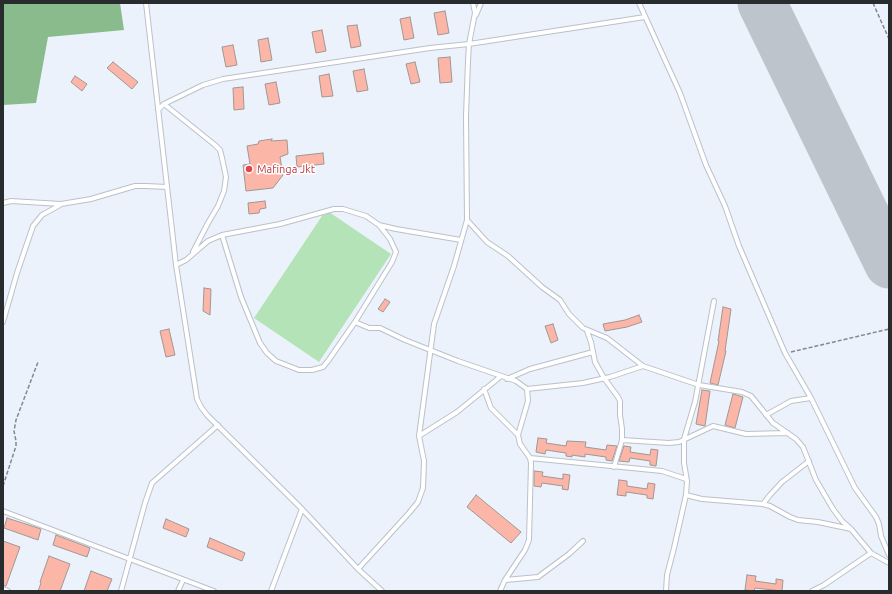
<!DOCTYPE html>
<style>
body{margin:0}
#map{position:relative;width:892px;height:594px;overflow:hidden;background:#ebf2fb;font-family:Ubuntu,sans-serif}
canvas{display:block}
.frame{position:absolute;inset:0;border:4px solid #292c2f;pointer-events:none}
</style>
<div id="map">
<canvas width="892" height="594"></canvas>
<div class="frame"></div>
</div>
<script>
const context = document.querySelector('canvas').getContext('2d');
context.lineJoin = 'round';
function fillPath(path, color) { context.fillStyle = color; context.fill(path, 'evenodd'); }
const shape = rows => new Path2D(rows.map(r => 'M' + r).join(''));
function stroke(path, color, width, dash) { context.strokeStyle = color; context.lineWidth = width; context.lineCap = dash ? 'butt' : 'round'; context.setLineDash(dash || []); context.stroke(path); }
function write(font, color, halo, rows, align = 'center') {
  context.font = font + ' Ubuntu,sans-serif'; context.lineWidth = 3; context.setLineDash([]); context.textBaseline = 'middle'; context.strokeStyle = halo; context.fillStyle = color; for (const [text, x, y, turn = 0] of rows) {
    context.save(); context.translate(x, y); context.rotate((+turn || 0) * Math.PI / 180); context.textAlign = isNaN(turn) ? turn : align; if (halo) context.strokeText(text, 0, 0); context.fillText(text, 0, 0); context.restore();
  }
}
const green = shape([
 [326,210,391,254,319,362,254,318]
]);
const forest = shape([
 [3,3,120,3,124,30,48,37,36,103,3,105]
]);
const runway = shape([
 [762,3,889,264]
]);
const building = shape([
 [445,11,449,33,438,35,434,13,445,11],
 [410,17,414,38,404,40,400,19,410,17],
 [357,25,361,46,351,48,347,26,357,25],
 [322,30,326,51,316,53,312,32,322,30],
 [268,38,272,60,261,62,258,40,268,38],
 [233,45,237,65,226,67,222,47,233,45],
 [450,57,452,82,440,83,438,58,450,57],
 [113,62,138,82,132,89,107,68,113,62],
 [415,62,420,82,411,84,406,64,415,62],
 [364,69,368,90,357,92,353,71,364,69],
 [329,74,333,96,322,97,319,76,329,74],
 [75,76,87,84,82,91,71,82,75,76],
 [276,82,280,103,269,105,265,84,276,82],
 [243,87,244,109,234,110,233,88,243,87],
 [272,139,271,141,287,140,288,154,280,157,283,175,273,188,246,191,243,165,250,164,247,146,258,144,259,141,272,139],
 [323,153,324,164,297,167,296,156,323,153],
 [265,201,266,208,260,209,259,213,249,214,248,203,265,201],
 [204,288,211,289,210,315,203,311,204,288],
 [385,299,390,302,383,312,378,309,385,299],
 [723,307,731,309,725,351,726,351,718,385,710,383,719,341,718,341,723,307],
 [639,315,642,322,627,327,605,331,603,324,625,320,639,315],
 [553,324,558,340,551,343,545,326,553,324],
 [169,329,175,355,166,357,160,331,169,329],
 [702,390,710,391,705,426,696,424,702,390],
 [733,394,743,397,735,428,725,425,733,394],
 [538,438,547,439,546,443,566,446,567,441,586,442,585,447,606,450,607,445,617,446,612,461,606,460,606,457,585,454,585,457,572,455,572,457,566,456,566,453,546,450,545,454,536,452,538,438],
 [624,446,631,447,630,452,650,455,651,449,658,450,656,466,650,465,650,461,630,458,629,462,619,461,624,446],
 [534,471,543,472,542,476,563,479,563,474,570,475,568,490,562,489,563,486,542,483,541,487,534,486,534,471],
 [619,480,627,481,627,486,647,489,648,483,655,484,653,499,647,498,647,495,626,492,626,496,617,495,619,480],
 [476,495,521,532,511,543,467,507,476,495],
 [7,518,41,529,38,540,4,528,7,518],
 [166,519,189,529,186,537,163,528,166,519],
 [56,535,90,548,87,557,53,545,56,535],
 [210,538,245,553,242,561,207,547,210,538],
 [3,541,20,547,6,586,3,586,3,541],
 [49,556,70,564,60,591,38,591,41,583,40,582,49,556],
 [91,571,112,579,107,591,84,591,91,571],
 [747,575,756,576,755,581,776,584,776,579,783,580,782,591,755,588,754,591,745,590,747,575]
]);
const path = shape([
 [873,3,889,39],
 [791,352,889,329],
 [3,486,16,446,16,441,14,431,16,420,38,362]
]);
const lane = shape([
 [146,3,176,265,197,399,201,407,207,415,302,509,358,569,382,591],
 [639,3,680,93,706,165,725,206,739,246,785,353,811,398,855,488,876,517,879,524,881,536,889,555],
 [476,15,481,3],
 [164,104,215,145,220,150,222,158,226,177,224,191,218,206,208,223,193,252],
 [158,110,164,104,203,85,223,79,430,48,469,44,645,17],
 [3,203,11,201,61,204,91,199,135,186,146,186,167,187],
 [467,220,487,242,508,256,542,287,560,300,569,314,583,328,607,338,643,366,699,385,742,392,751,396,773,423,796,439,803,447,816,480,833,509,842,521,851,529,871,553,889,563],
 [379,225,396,229,461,240],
 [176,265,186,260,208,241,222,235,280,224,334,209,343,209,366,216,379,225,390,239,396,252,392,262,355,322,328,361,323,367,312,370,299,370,276,361,267,353,260,343,241,297,222,235],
 [3,322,17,273,33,226,42,215,60,205],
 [355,322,369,328,380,328,405,340,458,361,516,381,527,389,528,401,518,435,520,444,530,458,531,463,529,540,525,550,505,580,500,591],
 [587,331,591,342,595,362,604,378,618,397,620,401,620,415,622,429,622,440,614,467],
 [507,379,530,369,593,352],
 [484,389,491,408,518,435],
 [527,389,583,383,610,377,643,366],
 [766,415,791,401,811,398],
 [419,436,457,412,500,377],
 [622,440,669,443,679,442,713,426,746,434,788,433],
 [530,458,662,471,686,479],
 [686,495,702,499,763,504,770,506,790,517,798,520,818,522,851,529],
 [763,504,770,495,782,482,809,461],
 [3,511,214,591],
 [358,569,409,513,418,502,423,488,424,461,419,436,434,324,454,266,467,220,466,116,468,61,469,44,475,13,473,3],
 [505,580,538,577,569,554,583,541],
 [3,589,8,591],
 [121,591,145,503,152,483,218,425],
 [178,591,183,580],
 [271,591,302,509],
 [666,591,667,575,674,548,686,495,687,481,684,463,684,439,695,402,714,301],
 [812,591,824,585,871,553]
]);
const markers = [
 [249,169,4,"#e0444e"]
];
const healthNames = [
 ["Mafinga Jkt",257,169]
];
fillPath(green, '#b4e3b7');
fillPath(forest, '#8abb8d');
stroke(runway, '#bec4cc', 49);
fillPath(building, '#fbb6a7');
stroke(building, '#a19694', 1);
stroke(lane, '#bbc1ca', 6);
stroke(path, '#83888e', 1.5, [4, 2]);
stroke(lane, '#fff', 4);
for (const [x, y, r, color] of markers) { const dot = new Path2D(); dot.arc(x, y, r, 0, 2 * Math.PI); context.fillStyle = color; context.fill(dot); stroke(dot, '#fff', 1.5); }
write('11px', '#be3a42', '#fff', healthNames, 'left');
</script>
